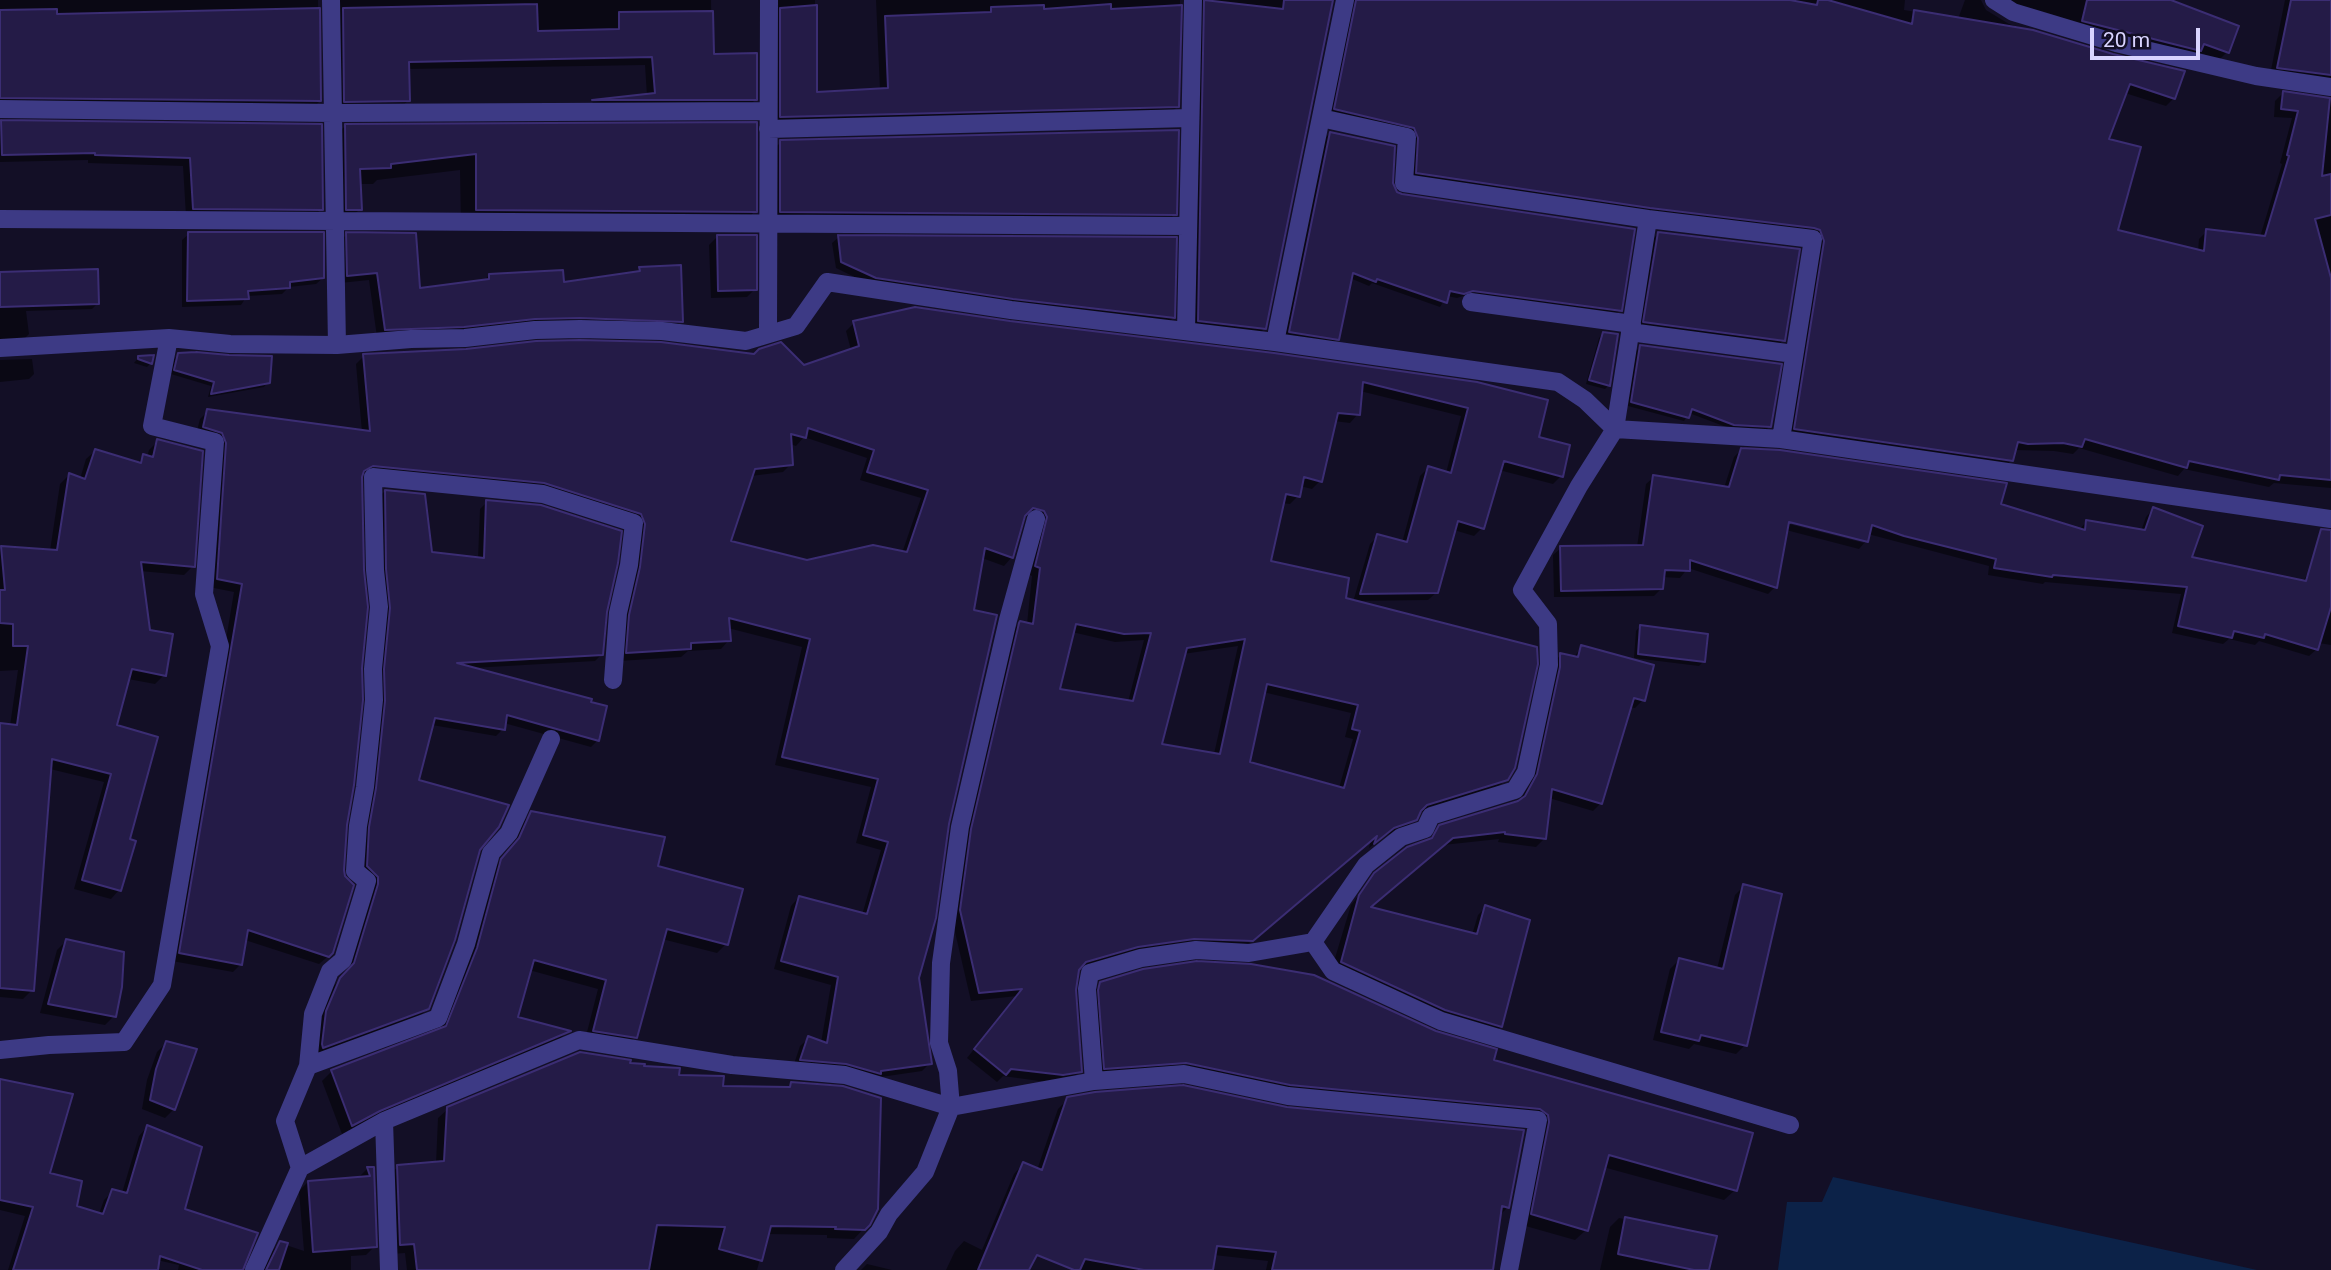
<!DOCTYPE html>
<style>
body{margin:0}
#map{position:relative;width:2331px;height:1270px;overflow:hidden;background:#130f26;font-family:Roboto,sans-serif}
canvas{display:block}
.scale{position:absolute;left:2090px;top:28px;width:110px;height:32px;box-sizing:border-box;border:4px solid #d9d4ff;border-top:0;padding-left:9px;font-size:21px;line-height:24px;white-space:nowrap;color:#d9d4ff;-webkit-text-stroke:5px #130f26;paint-order:stroke}
</style>
<div id="map">
<canvas width="2331" height="1270"></canvas>
<div class="scale">20 m</div>
</div>
<script>
const context = document.querySelector('canvas').getContext('2d');
context.lineJoin = 'round';
function fillPath(path, color) { context.fillStyle = color; context.fill(path, 'evenodd'); }
const shape = rows => new Path2D(rows.map(r => 'M' + r).join(''));
function stroke(path, color, width, dash) { context.strokeStyle = color; context.lineWidth = width; context.lineCap = dash ? 'butt' : 'round'; context.setLineDash(dash || []); context.stroke(path); }
const water = shape([
 [1833,1177,2257,1270,1778,1270,1787,1202,1822,1202]
]);
const shadow = shape([
 [0,0,318,0,320,101,312,109,0,105],
 [330,0,711,0,712,56,756,99,748,107,587,108,593,102,647,96,645,65,407,69,408,101,400,108,337,109],
 [768,0,815,0,815,94,880,90,876,0,1180,0,1178,106,1170,114,773,124],
 [1192,0,1332,0,1264,329,1256,337,1190,329],
 [1346,0,1905,0,1904,10,1958,19,1965,0,1981,0,1986,10,2009,24,2112,56,2174,98,2166,106,2125,93,2107,140,2116,231,2198,252,2199,239,2207,231,2260,237,2282,164,2280,163,2292,118,2274,117,2275,101,2283,93,2331,100,2331,488,2274,483,2269,487,2184,469,2178,476,2079,448,2073,454,2054,451,2014,450,2012,460,2003,468,1787,437,1813,238,1409,181,1411,146,1327,117],
 [1994,0,2153,0,2227,52,2219,60,2198,52,2191,58],
 [2285,0,2331,0,2331,88,2270,75],
 [0,122,320,126,321,209,314,217,186,216,183,166,88,163,88,160,0,162],
 [345,126,755,211,739,228,461,226,460,170,377,180,373,184,359,184,360,209,343,225,329,143],
 [1330,133,1391,183,1395,193,1620,310,1615,315,1466,295,1457,298,1447,296,1440,307,1372,283,1369,286,1350,278,1337,339,1332,344,1285,337,1325,138],
 [781,142,1175,214,1165,224,770,222,771,152],
 [1658,233,1783,340,1779,345,1640,326,1654,238],
 [189,234,323,278,316,284,289,287,282,294,247,296,241,305,182,307,182,240],
 [347,234,418,290,483,282,489,275,562,284,636,273,640,269,681,321,674,329,377,337,369,280,340,283,339,242],
 [718,236,755,289,747,297,711,298,709,245],
 [839,237,1173,318,1167,324,869,284,836,268,832,243],
 [0,274,98,303,92,309,26,311,29,334,23,340,0,341],
 [854,323,1477,384,1537,438,1561,476,1553,484,1499,470,1482,528,1474,536,1454,530,1437,592,1428,600,1356,601,1506,779,1497,788,1418,813,1407,828,1384,836,1369,848,1371,840,1243,948,1128,955,1077,970,1074,989,1080,1071,1072,1079,1054,1083,1003,1076,997,1082,967,1058,1017,996,971,1001,952,919,964,839,1012,631,1020,623,1027,624,1032,576,1028,574,1031,516,1023,517,1012,557,1004,566,982,558,972,611,947,824,918,978,930,1063,922,1071,874,1078,793,1067,800,1046,809,1038,821,1043,831,985,774,969,791,906,799,897,862,915,881,850,856,843,871,787,775,765,802,647,728,628,729,640,721,649,688,651,681,657,619,661,638,533,536,490,361,474,345,825,332,953,319,964,245,940,241,964,233,972,172,961,234,592,209,587,219,452,196,435,200,419,208,411,362,432,356,364,364,356,803,367,851,350,846,331],
 [1360,391,1461,416,1446,473,1428,468,1420,476,1402,543,1378,536,1370,544,1353,602,1345,600,1269,562,1282,503,1290,504,1298,496,1300,486,1312,489,1320,481,1334,421,1350,423,1358,414],
 [804,437,867,458,860,480,921,498,902,553,807,562,728,543,751,476,783,472,791,464,790,444,796,446],
 [1072,632,1115,642,1144,640,1128,702,1058,690],
 [1238,646,1214,754,1159,745,1183,654],
 [1263,692,1351,713,1345,737,1353,739,1339,788,1248,763],
 [1603,333,1609,385,1605,389,1586,384,1599,338],
 [1640,347,1770,426,1766,430,1729,428,1689,413,1684,421,1628,406,1636,351],
 [178,355,268,382,264,387,208,397,211,386,171,374,174,359],
 [139,357,151,363,147,367,134,363],
 [32,359,34,374,29,379,0,382,0,360],
 [158,441,193,566,184,575,140,571,148,632,164,675,155,684,128,679,115,726,128,840,119,890,111,899,74,889,104,782,50,769,32,990,23,999,0,997,0,725,10,726,18,670,0,671,0,549,2,547,50,551,60,484,69,475,80,479,86,459,95,451,136,464,144,456,147,457,149,450],
 [1741,450,1999,505,2079,530,2087,521,2141,531,2146,517,2153,509,2190,558,2302,582,2311,570,2331,576,2331,645,2319,643,2317,649,2309,656,2259,641,2255,645,2229,639,2223,644,2172,633,2181,594,2045,582,2043,584,1988,575,1989,566,1868,534,1866,541,1859,549,1786,530,1775,587,1768,594,1688,568,1680,578,1662,577,1662,588,1654,596,1554,597,1553,555,1561,548,1637,547,1646,484,1654,477,1724,488,1734,457],
 [1781,518,1864,539,1864,543,1781,522],
 [385,491,431,553,478,559,480,509,487,502,605,612,602,654,595,661,472,668,598,740,591,747,504,723,503,729,496,736,432,725,416,782,478,849,428,1008,420,1016,316,1054,320,1019,333,987,347,972,372,892,361,873,378,498],
 [1640,626,1703,662,1699,666,1634,658,1636,631],
 [1582,647,1643,700,1635,708,1629,707,1601,803,1593,811,1549,798,1544,839,1536,847,1498,842,1499,839,1443,845,1369,908,1472,935,1478,915,1486,907,1501,1026,1493,1035,1332,968,1351,905,1376,874,1428,841,1440,827,1519,802,1530,784,1553,677,1553,662,1561,655,1573,658],
 [532,813,656,867,726,944,717,953,662,939,635,1037,626,1047,585,1040,598,989,529,970,516,1018,567,1032,559,1040,368,1120,342,1134,322,1081,332,1071,440,1030,468,959,492,870,510,850,522,823],
 [1744,886,1745,1045,1736,1054,1694,1044,1689,1049,1653,1040,1670,969,1679,960,1717,969,1735,895],
 [66,941,114,1016,105,1025,40,1013,57,950],
 [1101,984,1492,1061,1735,1190,1724,1200,1603,1167,1586,1230,1575,1240,1522,1225,1538,1126,1174,1073,1094,1079,1090,995],
 [166,1043,174,1109,165,1118,142,1109,147,1080,157,1052],
 [628,1065,721,1087,787,1088,792,1084,868,1224,854,1239,827,1238,827,1235,767,1234,757,1270,407,1270,405,1253,391,1254,388,1176,398,1167,436,1164,438,1118,448,1109],
 [0,1080,48,1175,75,1208,99,1214,104,1200,113,1191,122,1193,139,1136,147,1127,183,1210,242,1270,178,1270,179,1265,99,1247,92,1270,8,1270,25,1216,0,1210],
 [1068,1099,1508,1207,1499,1216,1491,1270,1266,1270,1268,1261,1214,1255,1211,1270,1074,1270,1107,1141,1027,1270,946,1270,955,1251,964,1241,982,1250,1014,1174,1023,1164,1037,1170,1058,1109],
 [372,1168,375,1246,366,1255,351,1256,351,1270,263,1270,271,1252,280,1243,304,1251,299,1191,308,1182,359,1177,367,1169],
 [1619,1218,1714,1237,1707,1270,1600,1270,1610,1227],
 [867,1264,892,1270,861,1270]
]);
const building = shape([
 [1204,0,1283,9,1284,0,1333,0,1266,329,1198,321,1204,0],
 [1356,0,1790,0,1817,5,1818,0,1828,0,1912,24,1914,10,2033,30,2113,54,2185,71,2175,99,2130,84,2109,139,2141,147,2118,230,2204,251,2206,229,2265,236,2289,156,2287,155,2298,111,2281,109,2283,91,2330,98,2322,176,2331,174,2331,215,2315,219,2331,278,2331,480,2280,475,2279,480,2189,461,2187,468,2085,439,2082,447,2063,443,2028,444,2018,442,2013,461,1794,429,1824,241,1820,230,1814,228,1650,208,1416,173,1418,138,1414,128,1334,109,1356,0],
 [2087,0,2171,0,2239,26,2229,53,2204,44,2201,51,2082,21,2087,0],
 [2291,0,2331,0,2331,75,2277,68,2291,0],
 [537,4,538,31,619,29,619,12,713,11,714,54,757,53,757,100,592,100,655,93,652,57,409,62,410,101,344,102,343,8,537,4],
 [1111,4,1111,9,1182,5,1179,107,780,117,780,8,817,5,817,92,888,88,885,16,991,12,991,7,1044,5,1044,9,1111,4],
 [320,8,321,101,0,98,0,10,57,9,57,14,320,8],
 [1,120,322,124,323,210,193,209,190,158,95,155,95,153,2,155,1,120],
 [757,122,757,212,476,210,476,154,391,164,391,168,360,169,362,210,346,210,345,124,757,122],
 [1179,130,1177,215,780,212,780,140,1179,130],
 [1330,132,1395,146,1393,183,1397,192,1402,194,1635,229,1622,311,1473,291,1464,294,1450,291,1447,303,1377,279,1376,282,1353,273,1339,340,1289,332,1330,132],
 [188,232,324,232,324,278,290,282,290,288,248,291,249,299,187,301,188,232],
 [346,232,416,233,420,288,489,279,489,274,563,270,564,282,640,271,639,267,681,265,683,322,580,318,535,319,464,327,385,330,377,273,347,276,346,232],
 [1658,232,1800,249,1785,341,1643,322,1658,232],
 [717,235,757,235,757,290,718,291,717,235],
 [838,235,1177,237,1175,318,1013,299,876,278,841,262,838,235],
 [98,269,99,304,0,307,0,272,98,269],
 [915,307,1010,321,1274,353,1477,382,1548,400,1539,437,1570,445,1563,477,1504,461,1484,529,1458,521,1438,593,1360,594,1377,534,1407,542,1428,466,1451,473,1468,408,1363,382,1360,415,1338,413,1322,482,1304,477,1300,497,1286,494,1271,561,1349,578,1346,598,1537,647,1538,664,1515,768,1508,780,1427,805,1421,811,1417,820,1394,828,1374,844,1377,836,1253,941,1194,939,1138,947,1086,962,1079,970,1076,990,1082,1072,1063,1075,1011,1069,1006,1075,974,1049,1022,989,979,993,960,910,971,829,1019,623,1020,621,1033,624,1040,568,1035,566,1047,517,1044,511,1033,508,1025,516,1013,558,985,548,974,610,997,615,949,824,936,918,919,978,932,1064,881,1071,881,1074,846,1064,800,1060,808,1036,827,1043,838,977,781,961,799,896,867,914,888,842,863,835,878,779,782,757,810,639,729,618,731,641,691,643,691,649,626,653,629,615,640,567,645,524,641,514,544,483,373,466,364,471,362,477,364,570,368,607,362,668,363,700,354,785,347,825,344,870,345,876,354,885,333,953,329,957,248,930,242,965,179,953,242,584,217,579,226,443,222,433,203,427,207,409,370,431,363,354,466,349,536,341,580,340,661,342,754,354,759,349,781,342,804,365,859,346,853,321,915,307],
 [808,428,874,450,867,472,928,490,907,552,873,545,807,560,731,541,755,469,793,465,791,434,806,438,808,428],
 [1076,624,1124,634,1151,633,1133,701,1060,689,1076,624],
 [1245,639,1220,754,1162,744,1187,648,1245,639],
 [1267,684,1358,705,1352,729,1360,731,1344,788,1250,762,1267,684],
 [1603,332,1618,334,1610,386,1589,380,1603,332],
 [1640,345,1782,364,1771,427,1734,425,1692,409,1689,418,1631,402,1640,345],
 [196,352,229,355,272,356,270,383,211,394,214,382,174,370,178,353,196,352],
 [154,355,152,364,138,359,138,356,154,355],
 [157,439,203,451,195,567,141,562,150,630,173,634,166,676,132,669,117,725,158,737,130,839,136,841,121,891,82,880,111,774,52,759,34,991,0,988,0,723,17,725,28,646,13,646,13,624,0,623,0,590,5,590,1,546,57,550,69,473,85,479,95,449,141,463,143,454,153,457,157,439],
 [1741,448,1780,450,2007,483,2001,504,2085,530,2086,520,2145,530,2153,507,2203,526,2192,557,2306,581,2321,529,2331,530,2331,607,2318,650,2265,634,2264,638,2234,631,2232,638,2178,626,2187,587,2053,575,2052,577,1994,568,1996,559,1904,536,1872,525,1868,542,1789,522,1777,588,1690,560,1690,571,1665,570,1663,589,1561,591,1560,546,1643,545,1653,475,1729,487,1741,448],
 [385,490,425,494,432,552,484,558,486,500,541,505,622,531,618,563,607,612,603,655,457,663,592,699,591,702,607,706,599,741,507,715,505,730,435,718,419,780,509,805,499,827,480,850,455,940,429,1009,323,1048,322,1044,326,1011,340,978,354,963,378,884,378,877,367,866,369,827,376,788,385,701,384,669,390,608,386,569,385,490],
 [1640,625,1708,634,1705,662,1638,654,1640,625],
 [1581,645,1654,665,1645,701,1634,698,1602,804,1552,789,1546,839,1505,834,1505,832,1453,838,1371,907,1477,934,1485,905,1530,920,1502,1027,1445,1010,1341,962,1359,895,1374,873,1407,847,1432,838,1439,825,1518,801,1525,796,1537,774,1560,667,1560,653,1578,657,1581,645],
 [531,811,665,837,658,866,743,889,728,945,667,929,637,1038,593,1031,606,980,534,960,518,1017,571,1031,380,1111,352,1126,331,1070,446,1026,477,948,501,859,519,838,531,811],
 [1743,884,1782,894,1747,1046,1701,1035,1699,1041,1661,1032,1679,958,1723,969,1743,884],
 [66,939,124,952,122,987,116,1017,48,1004,66,939],
 [1197,961,1251,964,1314,975,1436,1031,1497,1049,1494,1060,1753,1133,1737,1191,1609,1155,1588,1231,1531,1214,1549,1122,1548,1115,1540,1109,1290,1085,1186,1063,1104,1069,1098,990,1100,982,1143,969,1197,961],
 [166,1041,197,1049,175,1110,150,1100,156,1069,166,1041],
 [580,1052,631,1060,630,1063,645,1064,644,1066,680,1068,679,1075,724,1076,723,1086,790,1087,791,1082,843,1086,881,1098,878,1209,870,1225,865,1230,835,1229,836,1227,771,1226,762,1261,719,1249,725,1227,657,1225,649,1270,417,1270,414,1244,400,1245,397,1165,444,1161,447,1107,580,1052],
 [0,1079,73,1094,50,1173,82,1181,77,1206,103,1214,112,1189,127,1193,147,1125,202,1147,185,1209,258,1233,243,1270,202,1270,160,1256,158,1270,13,1270,33,1207,0,1200,0,1079],
 [1183,1085,1287,1107,1524,1130,1509,1208,1502,1206,1493,1270,1272,1270,1276,1252,1217,1246,1213,1270,1144,1270,1085,1259,1080,1270,1074,1270,1037,1255,1029,1270,978,1270,1023,1162,1042,1170,1067,1097,1095,1092,1183,1085],
 [367,1167,374,1167,377,1247,313,1252,308,1181,370,1176,367,1167],
 [1625,1217,1717,1236,1709,1270,1694,1270,1618,1254,1625,1217],
 [280,1241,288,1243,279,1270,266,1270,280,1241]
]);
const street = shape([
 [331,0,337,345],
 [1994,0,2013,12,2116,43,2256,76,2331,87],
 [0,109,333,113,767,111],
 [1321,118,1407,137,1404,183,1648,219],
 [768,129,1190,118],
 [0,219,1188,226],
 [1471,302,1632,324],
 [1186,331,1193,0],
 [1630,332,1794,354],
 [768,334,769,0],
 [1275,342,1345,0],
 [0,348,169,338,230,344,337,345,411,339,465,338,535,330,580,329,662,331,746,341,796,326,827,282,1011,310,1275,342,1558,382,1585,400,1615,429],
 [1615,429,1648,219,1813,239,1781,439,2331,519],
 [1313,942,1333,971,1441,1021,1790,1125],
 [0,1050,49,1045,124,1042,162,985,220,646,204,594,215,442,152,426,169,338],
 [308,1066,313,1014,330,971,343,960,367,881,355,871,358,826,365,787,374,700,373,669,379,607,375,570,373,477,543,494,634,523,629,565,618,613,613,680],
 [1094,1081,1087,989,1090,973,1141,958,1196,950,1249,953,1313,942,1366,865,1401,837,1425,829,1431,816,1515,790,1526,772,1549,665,1548,624,1522,590,1579,486,1615,429,1781,439],
 [384,1121,389,1270],
 [300,1168,285,1121,308,1066,438,1018,466,944,491,853,509,833,551,739],
 [254,1270,300,1168,384,1121,579,1040,732,1065,845,1075,951,1107,1094,1081,1184,1074,1288,1096,1538,1120,1509,1270],
 [844,1270,879,1232,889,1214,925,1172,951,1107,948,1071,939,1043,941,963,960,827,1008,620,1036,519]
]);
fillPath(water, '#0c2248');
fillPath(shadow, '#0007');
fillPath(building, '#241b47');
stroke(building, '#3b2d73', 2);
stroke(street, '#3d3a85', 18);
</script>
